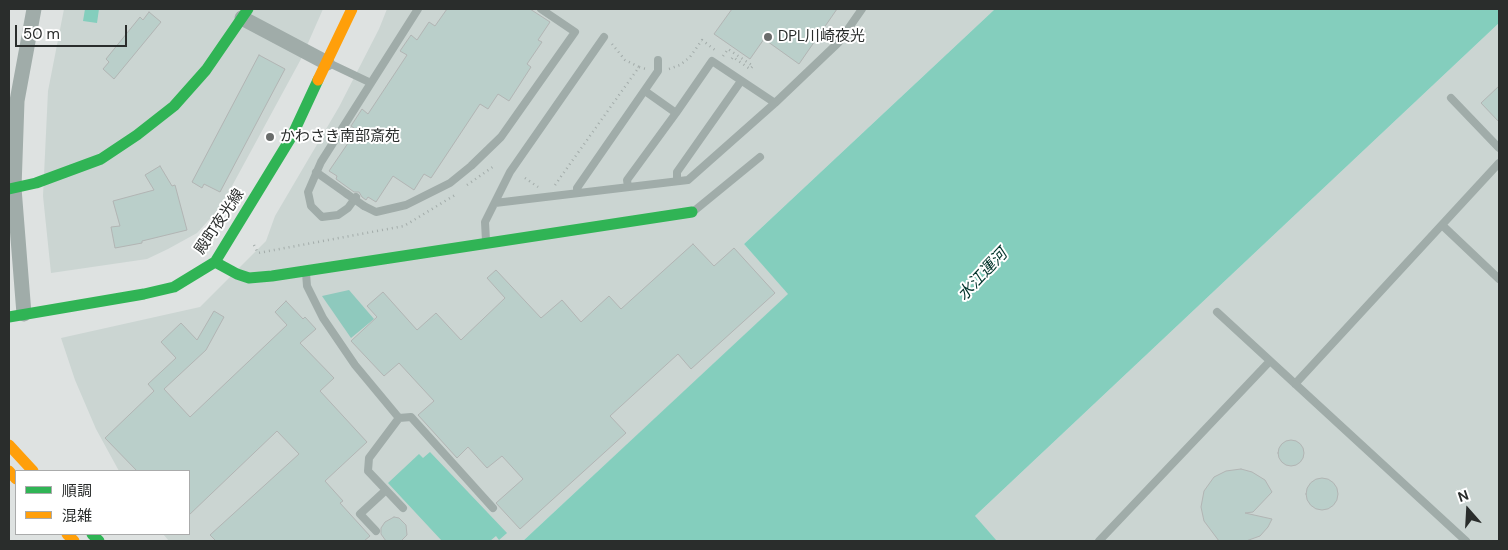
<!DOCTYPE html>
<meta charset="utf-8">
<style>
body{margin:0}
#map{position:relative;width:1508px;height:550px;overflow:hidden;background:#dee2e1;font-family:"DM Sans","Noto Sans JP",sans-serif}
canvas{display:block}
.frame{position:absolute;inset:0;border:10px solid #2a2d2c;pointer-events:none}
.legend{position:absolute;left:15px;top:470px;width:175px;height:65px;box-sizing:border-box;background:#fff;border:1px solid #aaabab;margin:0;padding:6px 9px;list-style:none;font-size:15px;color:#2a2d2c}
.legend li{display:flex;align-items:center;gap:10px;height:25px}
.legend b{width:25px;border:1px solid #aaabab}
.north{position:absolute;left:1443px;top:485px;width:50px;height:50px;-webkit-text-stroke:4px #fff;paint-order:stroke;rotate:341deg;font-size:14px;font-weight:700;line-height:20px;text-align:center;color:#2a2d2c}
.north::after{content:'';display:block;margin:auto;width:18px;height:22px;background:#2a2d2c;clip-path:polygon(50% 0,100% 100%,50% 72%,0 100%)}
.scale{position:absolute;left:15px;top:25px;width:112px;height:22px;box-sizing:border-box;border:2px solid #2a2d2c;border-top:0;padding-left:6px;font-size:15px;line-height:18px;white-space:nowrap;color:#2a2d2c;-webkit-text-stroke:4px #fff;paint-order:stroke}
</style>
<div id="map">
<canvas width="1508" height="550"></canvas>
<div class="frame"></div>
<ul class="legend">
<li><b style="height:6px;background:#30b455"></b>順調</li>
<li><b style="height:6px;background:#ff9f0a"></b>混雑</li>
</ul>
<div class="north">N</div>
<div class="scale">50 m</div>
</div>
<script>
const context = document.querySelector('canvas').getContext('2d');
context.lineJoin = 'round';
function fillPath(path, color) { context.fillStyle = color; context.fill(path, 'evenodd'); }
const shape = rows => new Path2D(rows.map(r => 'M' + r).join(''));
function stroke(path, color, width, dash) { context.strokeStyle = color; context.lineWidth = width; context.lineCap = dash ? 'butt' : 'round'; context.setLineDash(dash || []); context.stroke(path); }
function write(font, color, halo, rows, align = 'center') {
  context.font = font + ' "DM Sans","Noto Sans JP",sans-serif'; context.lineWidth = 4; context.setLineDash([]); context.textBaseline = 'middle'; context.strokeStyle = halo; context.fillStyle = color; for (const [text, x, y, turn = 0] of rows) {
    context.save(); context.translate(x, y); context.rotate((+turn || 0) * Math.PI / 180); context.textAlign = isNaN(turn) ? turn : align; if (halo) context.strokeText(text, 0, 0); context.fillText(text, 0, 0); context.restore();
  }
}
const built = shape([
 [64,9,323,9,301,59,232,186,217,211,197,233,168,249,147,259,51,273,43,196,48,91],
 [387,9,995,9,744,244,789,294,523,541,169,541,163,534,189,534,189,471,119,471,96,429,75,380,61,338,200,307,266,241,275,216,339,107,379,29],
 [1499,23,1499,541,997,541,974,517]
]);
const forest = shape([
 [349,290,374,319,351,338,322,296]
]);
const water = shape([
 [85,9,99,9,97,23,83,21],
 [995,9,1499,9,1499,23,975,516,997,541,523,541,788,294,744,244],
 [430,452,507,533,499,540,496,536,490,541,442,541,388,483,419,454,423,458]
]);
const building = shape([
 [447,9,530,9,550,22,538,40,542,42,527,64,531,67,509,101,498,94,488,109,480,104,431,178,424,174,414,190,393,176,376,202,368,197,366,200,362,197,359,192,354,192,336,179,337,176,329,171,357,130,351,126,362,109,368,114,407,55,400,51,411,35,417,40,429,22,435,26,447,9],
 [732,9,837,9,799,64,764,39,750,59,714,34,732,9],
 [149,12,161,22,114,79,103,69,109,62,106,59,140,17,143,20,149,12],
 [259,55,285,69,220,192,204,184,202,188,192,182,259,55],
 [1499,86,1499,122,1481,103,1499,86],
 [160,166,172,186,175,185,187,230,142,241,142,243,115,248,111,227,120,226,113,201,154,190,145,175,160,166],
 [693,244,714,266,734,248,775,293,691,369,678,354,610,416,626,433,520,529,496,503,523,479,502,456,487,468,468,447,457,458,418,415,434,401,399,363,384,376,351,341,377,317,367,306,383,292,417,330,436,313,461,340,505,298,487,278,496,270,541,318,562,300,581,322,609,296,621,309,693,244],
 [286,301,303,319,305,317,316,329,300,343,334,378,320,391,367,442,325,481,343,501,340,503,370,536,364,541,216,541,210,535,299,454,277,431,189,515,189,471,137,471,105,438,154,391,148,384,176,358,161,342,181,323,197,340,214,311,224,317,206,350,164,389,190,417,287,325,275,312,286,301],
 '1278 453a13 13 0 1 1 26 0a13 13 0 1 1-26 0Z',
 [1241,469,1252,472,1265,480,1272,492,1253,512,1245,513,1272,519,1268,527,1260,536,1246,541,1219,541,1204,521,1201,507,1204,491,1214,477,1226,471,1241,469],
 '1306 494a16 16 0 1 1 32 0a16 16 0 1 1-32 0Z',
 [394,517,399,518,406,525,407,535,401,541,386,541,381,534,381,528,385,522,394,517]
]);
const path = shape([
 [612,44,625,60,639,67],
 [723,56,728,49,753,66,750,69,733,57,730,61],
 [669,69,680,65,690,57,702,40,715,50],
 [525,178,538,187],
 [467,185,494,166],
 [555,185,639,67,646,69],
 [254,245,258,253,404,226,455,195]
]);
const lane = shape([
 [329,63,371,83,321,162,308,192,311,206,322,217,338,215,348,208,356,197],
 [371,83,418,9],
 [645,91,676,113,712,61,775,103],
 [1451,98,1499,148],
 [316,172,347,194],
 [677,181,677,172,741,81],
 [628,187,627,180,676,113],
 [577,193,577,188,658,71,658,60],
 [495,203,688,180,775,103,839,42,862,9],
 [364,206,376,212,406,205,450,183,471,166,501,137,575,32,541,9],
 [694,211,760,157],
 [1442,225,1499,279],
 [486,241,485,222,510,172,604,37],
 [306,273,307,286,323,318,355,365,399,418,411,417,493,508],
 [1217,312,1466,541],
 [1295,384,1499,163],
 [399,418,369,458,368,471,403,508],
 [376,531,360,514,386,490],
 [1099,541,1270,361]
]);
const street = shape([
 [242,18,327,63],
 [24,314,14,188,17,101,34,9]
]);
const fast = shape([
 [9,189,36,183,101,159,137,135,174,106,206,70,248,9],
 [215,262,237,274,249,278,272,276,692,212],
 [9,317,144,294,174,287,215,262,292,136,318,80],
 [92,534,99,541]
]);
const slow = shape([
 [318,80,352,9],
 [9,445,33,471],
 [9,471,16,479],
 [67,534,74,541]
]);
const laneBridge = shape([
 [347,194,364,206]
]);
const markers = [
 [768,37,5,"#696c6b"],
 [270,137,5,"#696c6b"]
];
const poiNames = [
 ["DPL川崎夜光",778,37],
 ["かわさき南部斎苑",280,137]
];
const streetNames = [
 ["殿町夜光線",220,222,-56]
];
const waterNames = [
 ["水江運河",983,275,-47]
];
fillPath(built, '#cbd5d2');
fillPath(forest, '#8ec9bd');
fillPath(water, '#84cebd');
fillPath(building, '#bacfca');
stroke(building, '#b2b5b4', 1);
stroke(path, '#a3acaa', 2.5, [1, 4]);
stroke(lane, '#a0aca9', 8);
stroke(street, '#a0aca9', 15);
stroke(fast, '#30b455', 11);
stroke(slow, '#ff9f0a', 11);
stroke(laneBridge, '#a0aca9', 8);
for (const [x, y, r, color] of markers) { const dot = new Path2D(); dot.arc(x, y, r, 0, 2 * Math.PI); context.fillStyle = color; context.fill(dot); stroke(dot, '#fff', 2); }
write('15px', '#2a2d2c', '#fff', poiNames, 'left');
write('15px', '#2a2d2c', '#fff', streetNames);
write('italic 16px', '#003229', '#fff', waterNames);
</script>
